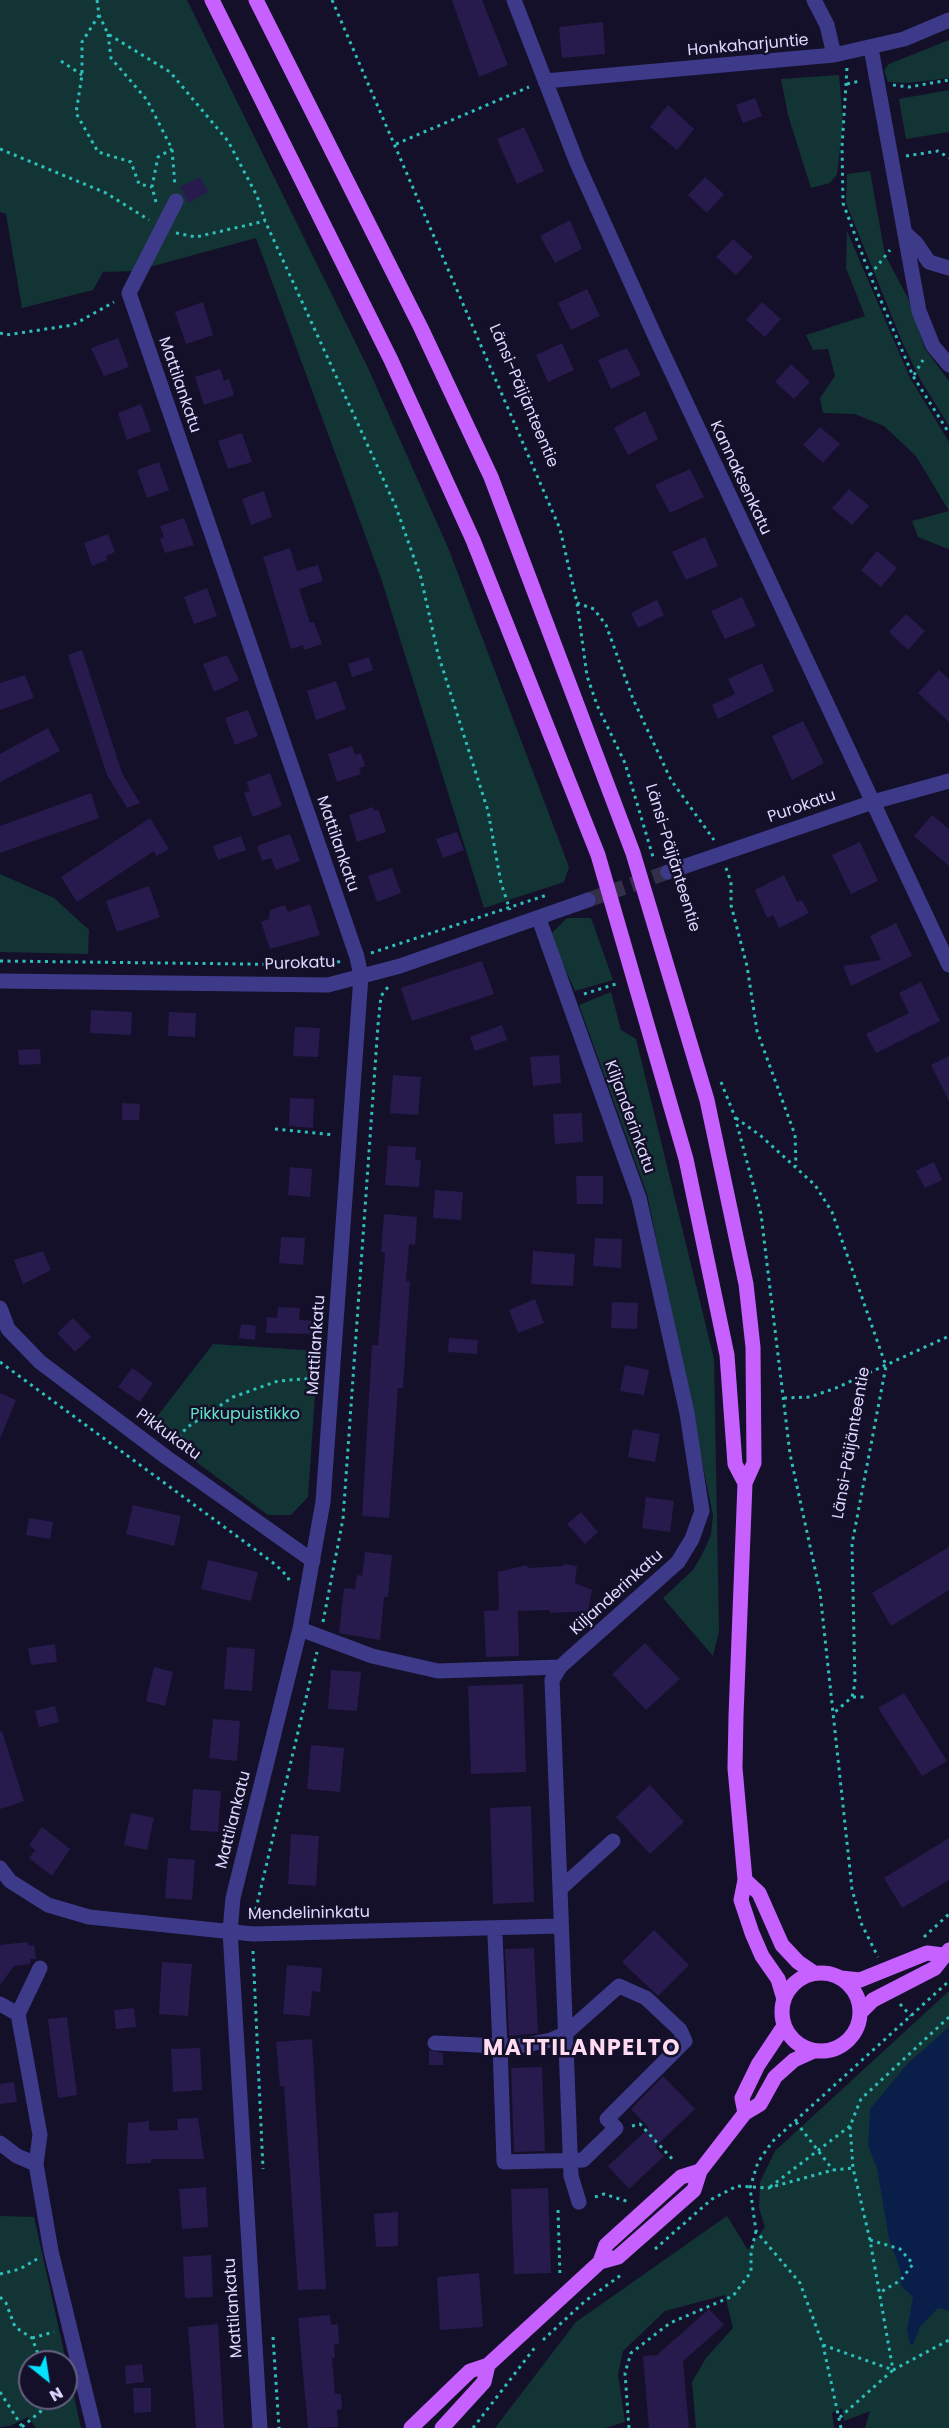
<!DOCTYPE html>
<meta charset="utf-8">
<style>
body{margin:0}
#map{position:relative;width:949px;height:2428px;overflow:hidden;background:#15102a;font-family:Poppins,sans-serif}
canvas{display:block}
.north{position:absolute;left:18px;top:2350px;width:60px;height:60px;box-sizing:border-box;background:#15102a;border:2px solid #65607f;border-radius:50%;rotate:150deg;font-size:16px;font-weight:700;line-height:24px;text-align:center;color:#ded9ff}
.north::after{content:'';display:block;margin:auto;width:21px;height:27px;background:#05e1ff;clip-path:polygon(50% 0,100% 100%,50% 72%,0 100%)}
</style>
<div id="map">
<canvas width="949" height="2428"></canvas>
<div class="north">N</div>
</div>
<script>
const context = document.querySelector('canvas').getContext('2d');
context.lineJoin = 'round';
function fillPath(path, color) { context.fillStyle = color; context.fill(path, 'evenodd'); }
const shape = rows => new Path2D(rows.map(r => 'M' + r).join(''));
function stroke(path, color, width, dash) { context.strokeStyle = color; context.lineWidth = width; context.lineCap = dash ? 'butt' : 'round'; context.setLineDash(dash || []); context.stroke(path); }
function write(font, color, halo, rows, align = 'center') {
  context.font = font + ' Poppins,sans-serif'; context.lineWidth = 5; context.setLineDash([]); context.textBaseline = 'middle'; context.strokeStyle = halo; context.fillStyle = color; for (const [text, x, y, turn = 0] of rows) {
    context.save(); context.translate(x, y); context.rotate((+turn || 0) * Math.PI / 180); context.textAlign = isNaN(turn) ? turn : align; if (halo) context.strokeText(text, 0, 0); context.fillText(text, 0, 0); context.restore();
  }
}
const green = shape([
 [0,0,187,0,368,368,449,550,569,867,564,882,484,908,381,578,256,238,135,271,103,272,93,290,22,308,6,214,0,212],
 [949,40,949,78,908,83,888,82,884,70,889,64],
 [839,75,843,123,837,174,830,183,811,188,788,115,781,79],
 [949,90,949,132,906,139,899,99],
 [870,171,885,255,908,298,925,349,949,381,949,426,920,379,903,344,846,203,847,174],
 [847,231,910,378,949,442,949,548,948,549,918,537,912,521,949,511,916,456,884,426,855,414,823,413,820,398,835,376,828,349,813,350,806,335,865,316,846,268],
 [0,874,54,898,89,930,88,954,0,952],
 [567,918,591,918,613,980,575,991,550,935],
 [611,992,621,1030,636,1039,714,1359,719,1631,713,1656,663,1598,693,1570,702,1555,711,1535,713,1515,647,1194,579,1005],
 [213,1344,318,1351,308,1497,291,1515,268,1515,149,1427],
 [949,1991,949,2428,865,2428,870,2411,844,2421,842,2408,832,2413,834,2428,696,2428,692,2382,706,2358,733,2328,725,2295,665,2311,623,2351,618,2374,625,2422,605,2428,495,2428,576,2322,727,2216,748,2250,765,2227,759,2208,760,2182,775,2151],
 [0,2216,34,2217,81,2428,36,2428,28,2417,10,2426,0,2427],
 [30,2362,66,2362,66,2398,30,2398]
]);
const water = shape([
 [949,2027,949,2311,938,2308,920,2327,913,2345,910,2344,907,2330,913,2297,901,2286,900,2269,889,2239,877,2168,868,2146,870,2109,907,2064]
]);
const building = shape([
 [452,0,482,0,508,65,479,77],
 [603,22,605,54,562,58,559,27],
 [755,98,762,116,743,123,736,105],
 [668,105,694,129,677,150,650,127],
 [524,127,544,171,517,184,497,139],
 [200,177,208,192,188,203,180,187],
 [705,177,724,194,707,213,688,195],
 [570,220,582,249,555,263,540,236],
 [733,239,753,257,736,275,716,257],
 [587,289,600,316,571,330,558,303],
 [203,302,213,335,186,344,175,312],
 [762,302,781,319,765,337,746,320],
 [118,338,129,367,104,376,91,348],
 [562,343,574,370,548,382,536,355],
 [627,348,641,375,611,389,598,360],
 [791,364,810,382,794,399,775,382],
 [220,369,224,381,229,379,234,395,204,405,195,377],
 [141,404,151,431,127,440,118,413],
 [645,411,658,439,628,455,614,428],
 [820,427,840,444,823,463,803,445],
 [242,433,252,462,228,469,218,441],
 [159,462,169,490,147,498,137,470],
 [690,469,704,497,670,513,655,485],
 [849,489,869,506,852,525,832,508],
 [264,491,272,517,251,525,242,499],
 [184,518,194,545,165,553,160,539,164,537,160,526],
 [108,534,115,552,106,556,107,560,92,566,84,543],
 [705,537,718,566,686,580,672,552],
 [290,548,297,571,318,565,323,581,299,589,310,623,314,622,322,644,304,650,303,645,291,649,263,557],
 [877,551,897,568,881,587,861,570],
 [207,588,217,616,194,624,184,597],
 [742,597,756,626,725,639,711,611],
 [657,600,664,615,638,628,631,613],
 [906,614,925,631,908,650,889,632],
 [82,650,122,773,140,803,127,808,107,775,68,655],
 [227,655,239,680,214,692,203,664],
 [369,657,373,670,352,677,348,664],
 [762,663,774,691,718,719,712,705,735,694,728,679],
 [939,670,949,679,949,722,918,693],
 [25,675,34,698,0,710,0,683],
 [336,681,346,709,316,720,307,691],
 [248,710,258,736,235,745,225,718],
 [803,721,824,763,792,780,772,736],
 [48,728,60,751,0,782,0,754],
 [352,746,355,755,361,753,365,766,359,768,361,774,337,782,328,754],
 [270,773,282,806,253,817,244,793,250,791,246,782],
 [91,793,99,818,0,853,0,826],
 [373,807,374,811,378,809,386,832,357,842,349,815],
 [932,815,949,829,949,866,914,836],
 [150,818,169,849,156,856,154,851,77,902,61,877],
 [457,832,464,850,443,858,436,839],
 [290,834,300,861,276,870,271,858,262,861,257,846],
 [241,836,246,850,218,860,213,846],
 [860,842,878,881,851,894,832,855],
 [392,868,401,893,377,902,368,876],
 [784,875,797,902,802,900,809,913,779,928,773,915,767,918,755,890],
 [149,886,160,917,117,932,106,901],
 [310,904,320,935,270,949,261,922,269,919,270,910,285,905,288,912],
 [896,923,912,956,851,986,843,966,881,960,870,936],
 [482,961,494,994,412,1021,401,988],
 [921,982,940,1021,876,1053,866,1034,909,1013,899,993],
 [91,1010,132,1012,131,1035,90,1033],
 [169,1012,196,1013,195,1037,168,1036],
 [502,1025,507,1040,475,1051,470,1037],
 [295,1027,320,1028,318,1057,293,1056],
 [40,1049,41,1064,19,1065,18,1050],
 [559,1055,561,1083,533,1086,530,1057],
 [949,1056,949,1101,931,1065],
 [393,1075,421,1077,418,1115,390,1113],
 [290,1098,314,1099,313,1128,289,1126],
 [122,1103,140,1104,139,1120,122,1120],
 [582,1113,583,1142,555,1144,553,1114],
 [388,1146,416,1147,415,1160,421,1160,419,1187,385,1185],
 [934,1162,942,1180,925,1188,916,1171],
 [290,1167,312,1169,310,1197,288,1195],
 [576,1176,603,1176,603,1204,577,1204],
 [435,1190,463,1192,461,1220,433,1218],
 [384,1214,417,1217,415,1245,409,1244,406,1281,410,1281,403,1388,398,1388,389,1518,362,1516,372,1345,378,1345,385,1253,381,1252],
 [281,1237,305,1238,303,1265,279,1263],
 [595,1238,622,1239,621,1268,593,1266],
 [43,1251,51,1270,23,1284,14,1260],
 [533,1251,575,1254,573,1286,531,1284],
 [535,1299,544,1323,518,1333,509,1310],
 [612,1302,638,1303,637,1329,611,1328],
 [278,1307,300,1308,299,1320,315,1321,314,1334,266,1333,267,1317,277,1318],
 [73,1318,91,1337,75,1352,57,1333],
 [241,1324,256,1326,255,1340,239,1338],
 [449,1338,478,1340,477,1354,448,1352],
 [625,1365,649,1370,644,1395,620,1391],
 [132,1368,153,1383,140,1402,118,1387],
 [0,1393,16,1400,0,1439],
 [633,1429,660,1434,655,1462,628,1457],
 [646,1497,674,1501,670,1532,642,1528],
 [133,1505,181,1516,174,1546,126,1534],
 [581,1512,598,1532,585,1544,567,1524],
 [29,1518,53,1522,50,1539,26,1535],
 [949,1547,949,1590,891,1626,872,1593],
 [365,1552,392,1555,388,1597,384,1597,380,1640,339,1633,344,1588,355,1589,357,1575,362,1576],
 [208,1560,258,1572,251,1601,201,1589],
 [564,1564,577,1566,575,1583,592,1590,588,1611,550,1613,550,1610,518,1611,519,1656,486,1657,484,1611,499,1610,498,1572,527,1565,528,1568,563,1566],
 [645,1643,680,1679,646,1710,612,1674],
 [55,1644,57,1662,31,1665,28,1648],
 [227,1647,255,1649,252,1691,224,1689],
 [154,1667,173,1672,165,1706,146,1701],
 [331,1670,361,1672,357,1711,328,1709],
 [523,1684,526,1772,471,1774,468,1686],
 [904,1693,947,1761,922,1776,878,1708],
 [55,1706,59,1722,39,1727,35,1711],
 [213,1719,240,1721,237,1761,209,1758],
 [2,1731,24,1801,0,1809,0,1732],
 [311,1745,344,1748,340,1792,307,1789],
 [650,1785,684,1822,650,1854,616,1817],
 [193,1789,221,1791,218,1832,190,1830],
 [531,1806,534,1902,493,1904,490,1808],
 [131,1813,154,1818,147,1850,124,1845],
 [42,1827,70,1849,52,1876,29,1858,35,1850,29,1845],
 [291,1834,319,1836,316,1886,288,1884],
 [949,1838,949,1880,902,1908,884,1878],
 [168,1858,195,1860,192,1900,165,1898],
 [654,1930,689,1965,658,1996,622,1962],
 [28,1942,29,1946,34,1945,36,1959,30,1959,30,1964,14,1966,0,1985,0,1945],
 [534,1948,538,2033,509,2036,505,1949],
 [162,1962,192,1964,188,2016,159,2014],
 [287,1965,322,1968,320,1992,312,1991,310,2016,283,2014],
 [134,2008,136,2027,116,2029,114,2010],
 [67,2017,77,2095,58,2098,48,2019],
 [312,2039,326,2289,298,2290,284,2086,280,2086,276,2042],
 [200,2048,202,2090,173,2092,171,2049],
 [429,2050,443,2053,443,2065,429,2065],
 [542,2067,545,2151,514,2152,511,2068],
 [663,2076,695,2109,655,2147,664,2156,629,2189,608,2166,649,2128,631,2109],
 [14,2082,17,2102,0,2104,0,2084],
 [198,2118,204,2159,151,2159,151,2163,126,2164,128,2123,149,2121,149,2131,178,2130,177,2119],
 [206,2187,208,2227,182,2229,179,2189],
 [548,2188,551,2273,514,2274,511,2189],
 [398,2212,398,2246,376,2247,374,2214],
 [211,2255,213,2297,185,2298,183,2257],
 [479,2273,483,2327,440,2330,437,2277],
 [709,2309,724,2325,683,2361,689,2428,649,2428,643,2356,657,2355],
 [330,2315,331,2325,338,2324,339,2344,334,2344,335,2358,332,2358,335,2394,341,2394,342,2409,337,2410,338,2427,308,2428,298,2318],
 [218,2324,224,2428,196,2428,188,2327],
 [142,2364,144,2382,126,2384,125,2366],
 [133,2388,151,2388,151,2412,134,2413]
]);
const minorTunnel = shape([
 [588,900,668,872]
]);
const path = shape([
 [97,0,99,15,108,34,170,72,228,141,257,196,265,221,396,507,421,578,438,654,488,811,501,883,510,910],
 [332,0,560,529,577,603,587,676,597,705,625,763,653,857],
 [99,15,82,42,82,75,76,113,98,152,131,162,139,184,152,187],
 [108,34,111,58,147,100,172,149,175,186],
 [61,61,82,75],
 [847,68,842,147,843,203,870,275,913,376,949,433],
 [847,84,860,81],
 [893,85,909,87,949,80],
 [396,144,529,87],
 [0,149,106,193,149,220],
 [906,156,938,151,949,158],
 [156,202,152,187,158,157,172,149],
 [176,233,196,237,265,221],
 [870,275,890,250],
 [0,333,6,335,73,325,114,302],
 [914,375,923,360],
 [577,603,594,609,606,625,633,699,671,780,714,840],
 [726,868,731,882,731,905,747,966,757,1031,795,1135,796,1166],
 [371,953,547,895],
 [0,961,325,965,342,961],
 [584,994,616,984],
 [721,1082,735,1117,761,1214,790,1454,820,1592,852,1889,861,1923,878,1957],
 [736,1118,761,1136,815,1185,832,1212,886,1366,852,1544,855,1684,852,1697,834,1713],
 [275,1129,334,1135],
 [0,1362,276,1565,288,1577,290,1584],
 [784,1398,810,1397,836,1388,949,1336],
 [175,1444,186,1428,233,1397,278,1381,316,1378],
 [323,1622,343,1519,378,1025,381,996,388,987],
 [853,1697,866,1697],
 [254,1917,317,1652],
 [924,1937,949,1914],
 [253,1951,263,2169],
 [900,2004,911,2016],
 [949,2017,861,2099,850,2126,853,2168,870,2240,893,2370,949,2340],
 [796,2122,833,2170],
 [632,2126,640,2124,675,2162],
 [770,2187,850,2126],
 [595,2197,604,2194,629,2202],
 [558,2210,560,2276],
 [870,2240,900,2249,913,2264,901,2280,879,2293],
 [655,2249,712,2199,737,2186,768,2188,833,2170,853,2168],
 [0,2274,20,2269,37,2259],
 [0,2297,6,2303,15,2327,32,2338,41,2362],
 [273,2337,279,2428],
 [32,2338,54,2332],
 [543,2340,584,2302,621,2275],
 [823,2345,893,2370,839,2418],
 [0,2392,23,2428],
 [22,2427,41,2411,47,2398],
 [473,2428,536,2346],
 [629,2428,625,2373,631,2353,670,2323,733,2296,751,2272,751,2252,756,2231],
 [841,2428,823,2345,800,2283,756,2231,750,2188,758,2162,772,2142,949,1981]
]);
const minor = shape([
 [514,0,577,163,654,334,949,965],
 [814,0,827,25,834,55],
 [871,48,919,311,933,346,949,365],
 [545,81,834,55,904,39,949,20],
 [176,201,129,293,357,957,361,976,323,1502,300,1629,233,1898,230,1931,260,2428],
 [905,233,916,243,929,262,949,268],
 [668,872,873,802,949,781],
 [539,919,639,1198,687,1413,702,1511,692,1539,678,1562,560,1667,552,1680,571,2176,579,2202],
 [0,981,328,985,400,966,588,900],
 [0,1308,8,1329,40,1362,166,1457,313,1561],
 [300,1629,372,1656,438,1671,560,1667],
 [0,1868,10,1881,48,1905,89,1917,253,1934,561,1926],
 [560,1889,613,1841],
 [0,2004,18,2014,40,2135,36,2164,51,2251,94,2428],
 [18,2014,40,1968],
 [435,2043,500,2046,520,2046,551,2040,565,2034,619,1986,646,1998,680,2030,685,2041,607,2119,616,2128,583,2160,504,2162,500,2046,495,1936,495,1928],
 [0,2143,17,2156,36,2164]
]);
const major = shape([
 [212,0,391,360,473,540,598,855,686,1159,727,1355,735,1464,745,1483],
 [256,0,421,328,491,477,633,853,707,1100,746,1284,753,1347,754,1463,745,1483,736,1716,735,1768,745,1880,741,1900,752,1933,762,1956,778,1979,784,1999],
 [745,1880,759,1893,782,1945,798,1962,814,1973],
 '782 2012a39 39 0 1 1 78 0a39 39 0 1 1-78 0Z',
 [841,1978,860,1980,927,1953,943,1955],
 [861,2012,873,2000,935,1968,949,1950],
 [745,2113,742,2098,758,2065,784,2026],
 [600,2262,618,2257,694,2190,700,2171,745,2113,760,2104,775,2077,794,2060,814,2051],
 [411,2428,470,2371,488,2365,600,2262,606,2245,681,2177,700,2171],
 [442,2428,484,2382,488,2365]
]);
const streetNames = [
 ["Honkaharjuntie",748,46,-5],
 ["Mattilankatu",179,385,71],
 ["Länsi-Päijänteentie",523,396,67],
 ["Kannaksenkatu",740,478,65],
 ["Purokatu",802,807,-19],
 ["Mattilankatu",337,844,71],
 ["Länsi-Päijänteentie",672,858,73],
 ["Purokatu",300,964,-2],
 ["Kiljanderinkatu",629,1117,70],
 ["Mattilankatu",317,1345,-86],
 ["Pikkukatu",168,1435,36],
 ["Länsi-Päijänteentie",852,1443,-80],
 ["Kiljanderinkatu",617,1593,-42],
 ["Mattilankatu",234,1820,-76],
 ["Mendelininkatu",309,1914,-1],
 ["Mattilankatu",234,2308,-94]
];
const parkNames = [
 ["Pikkupuistikko",245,1415]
];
const districtNames = [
 ["MATTILANPELTO",582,2049]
];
fillPath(green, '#133434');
fillPath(water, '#091f4a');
fillPath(building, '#261b4c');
stroke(minorTunnel, '#332e4a', 15, [15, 8]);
stroke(path, '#2dbfb9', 3, [3, 4.5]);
stroke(minor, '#3e3a8a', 15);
stroke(major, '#c660ff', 15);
write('16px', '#ded9ff', '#15102a', streetNames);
write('16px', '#60e4c5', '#15102a', parkNames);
context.letterSpacing = '1.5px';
write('bold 22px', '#ffdbf1', '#15102a', districtNames);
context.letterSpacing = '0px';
</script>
